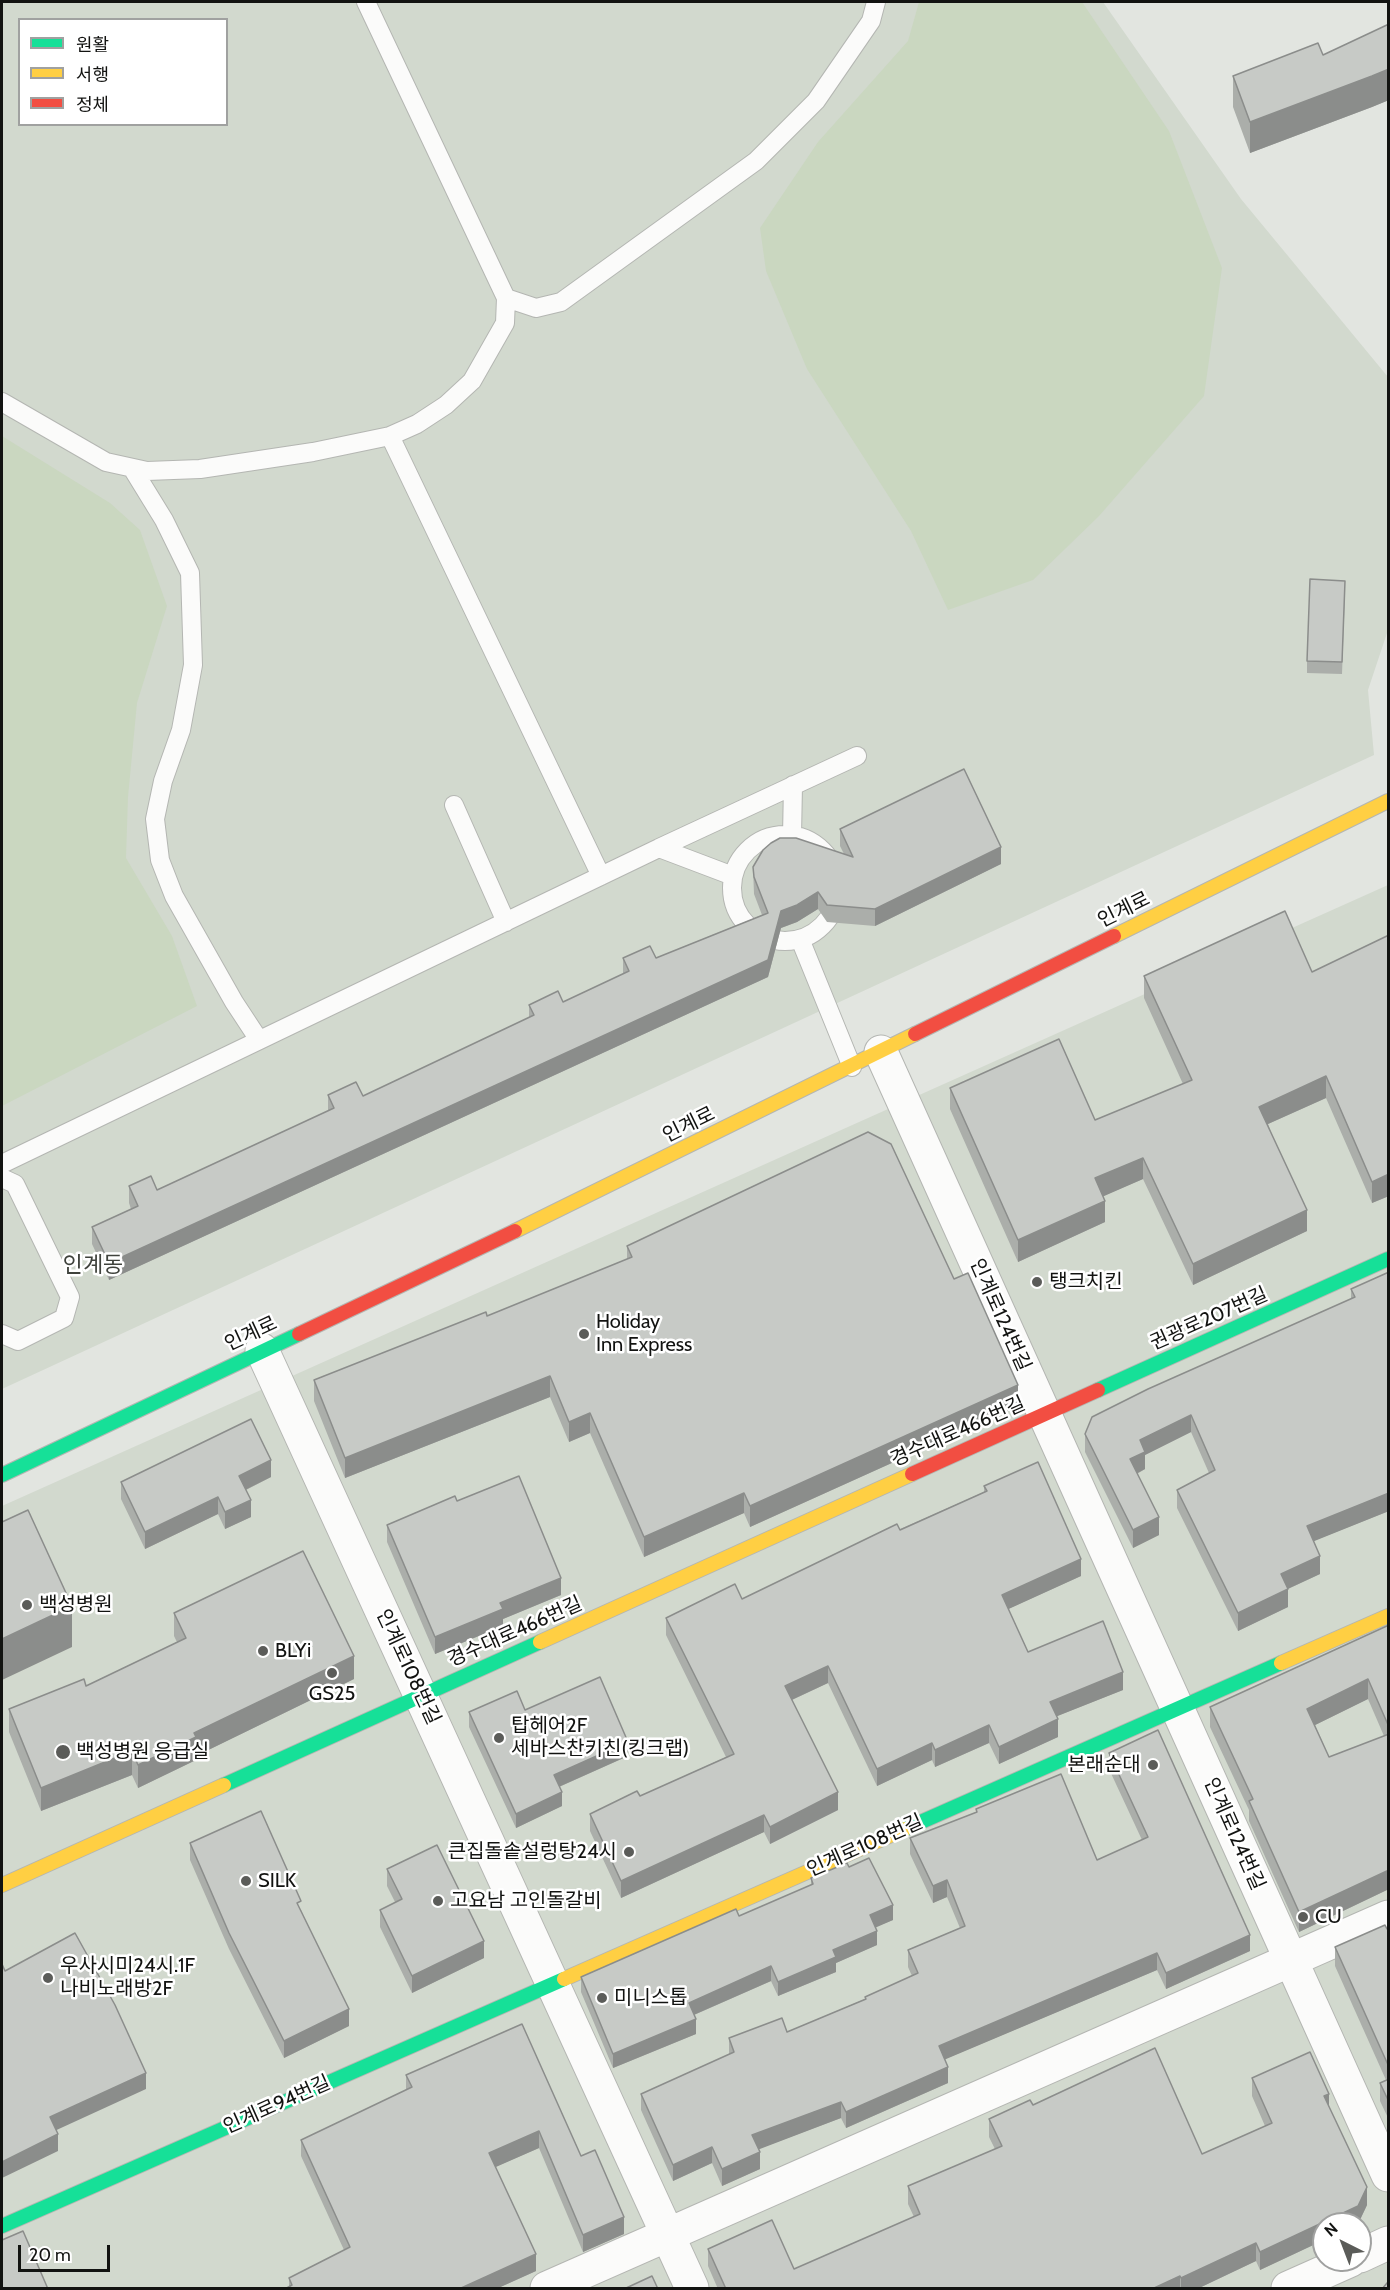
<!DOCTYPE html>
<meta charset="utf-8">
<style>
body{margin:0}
#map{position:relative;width:1390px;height:2290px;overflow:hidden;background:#e2e5e0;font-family:Cabin,"Noto Sans KR",sans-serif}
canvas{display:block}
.frame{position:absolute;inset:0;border:3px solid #121311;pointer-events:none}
.legend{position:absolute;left:18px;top:18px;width:210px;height:108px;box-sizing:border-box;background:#fff;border:2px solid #a0a1a0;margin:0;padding:8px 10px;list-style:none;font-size:18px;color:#121311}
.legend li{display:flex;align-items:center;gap:12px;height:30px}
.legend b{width:30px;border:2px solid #a0a1a0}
.north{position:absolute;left:1312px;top:2212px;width:60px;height:60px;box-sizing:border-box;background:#fff;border:2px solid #a0a1a0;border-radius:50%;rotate:318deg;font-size:16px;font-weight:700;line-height:24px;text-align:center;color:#121311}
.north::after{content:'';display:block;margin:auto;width:21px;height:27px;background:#5b5c59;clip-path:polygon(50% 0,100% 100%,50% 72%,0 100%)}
.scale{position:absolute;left:18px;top:2245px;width:92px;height:27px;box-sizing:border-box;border:3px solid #121311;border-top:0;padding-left:8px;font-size:18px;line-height:21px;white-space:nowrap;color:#121311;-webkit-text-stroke:4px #fff;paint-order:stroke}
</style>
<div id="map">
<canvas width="1390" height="2290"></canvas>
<div class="frame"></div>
<ul class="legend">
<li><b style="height:8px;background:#16e098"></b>원활</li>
<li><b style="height:8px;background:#ffcf43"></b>서행</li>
<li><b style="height:8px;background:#f24e42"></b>정체</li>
</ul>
<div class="north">N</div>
<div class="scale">20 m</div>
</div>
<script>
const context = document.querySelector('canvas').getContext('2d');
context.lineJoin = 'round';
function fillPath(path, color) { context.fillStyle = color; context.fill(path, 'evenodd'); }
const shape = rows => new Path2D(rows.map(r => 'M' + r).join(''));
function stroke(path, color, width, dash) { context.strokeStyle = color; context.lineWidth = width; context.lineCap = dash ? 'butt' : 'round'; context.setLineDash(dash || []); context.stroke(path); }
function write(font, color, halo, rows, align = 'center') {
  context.font = font + ' Cabin,"Noto Sans KR",sans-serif'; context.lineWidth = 5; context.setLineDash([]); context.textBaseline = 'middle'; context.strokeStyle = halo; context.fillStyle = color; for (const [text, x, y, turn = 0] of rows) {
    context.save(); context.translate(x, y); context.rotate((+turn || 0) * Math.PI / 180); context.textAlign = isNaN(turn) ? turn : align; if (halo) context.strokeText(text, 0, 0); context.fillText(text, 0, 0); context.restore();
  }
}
const built = shape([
 [2,2,1103,2,1241,199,1388,377,1388,630,1368,690,1374,755,2,1389],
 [20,20,226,20,226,124,20,124],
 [1388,885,1388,2288,2,2288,2,1506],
 [1324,2224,1360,2224,1360,2260,1324,2260]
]);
const green = shape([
 [919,2,1082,2,1169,131,1222,268,1204,396,1099,516,1033,580,948,610,911,531,807,369,766,271,760,228,818,142,908,41],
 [2,436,110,503,140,530,167,606,137,703,128,797,126,858,172,936,197,1006,2,1106]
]);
const lane = shape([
 [366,2,506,298,505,323,472,381,446,405,417,424,390,436,601,876],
 [506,298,536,308,561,302,756,161,816,101,871,21,876,2],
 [2,402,106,462,147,471,200,469,313,452,390,436],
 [132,468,164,520,190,573,193,665,181,730,163,781,155,819,160,860,174,896,234,1002,259,1040],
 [454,805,506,922],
 '732 888a53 53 0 1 1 106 0a53 53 0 1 1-106 0Z',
 [792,836,793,785],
 [659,848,857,756],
 [800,939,852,1067],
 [2,1164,659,848,733,876],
 [2,1178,15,1184,70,1297,64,1318,18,1341,2,1334]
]);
const street = shape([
 [881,1052,1388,2175],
 [262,1350,692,2288],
 [1360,2256,1388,2243],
 [547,2288,1388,1917],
 [1288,2288,1351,2260]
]);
const fast = shape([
 [1098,1390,1388,1259],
 [2,1475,299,1334],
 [224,1785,540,1642],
 [905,1829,1281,1663],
 [2,2226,564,1979]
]);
const slow = shape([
 [1114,936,1388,801],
 [515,1231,915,1034],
 [540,1642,912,1474],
 [1281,1663,1388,1616],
 [2,1885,224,1785],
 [564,1979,905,1829]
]);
const jam = shape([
 [915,1034,1114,936],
 [299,1334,515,1231],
 [912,1474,1098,1390]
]);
const wall = shape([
 [1389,24,1389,100,1372,107,1250,153,1233,107,1233,76,1323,55],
 [1345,592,1342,674,1307,673,1307,661],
 [840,829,1001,864,875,926,827,922,818,909,797,922,781,928,768,977,109,1280,92,1244,92,1227,131,1209,129,1203,129,1186,157,1190,328,1111,328,1095,363,1096,529,1018,529,1005,563,1002,623,974,623,958,656,958,762,915,754,894,753,867,844,854,840,846],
 [1389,935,1389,1196,1372,1203,1326,1098,1268,1124,1307,1231,1193,1285,1143,1179,1103,1196,1105,1222,1018,1262,950,1109,950,1088,1095,1120,1183,1084,1144,998,1144,976,1312,972],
 [627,1246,954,1279,1018,1406,750,1527,744,1513,644,1557,590,1433,569,1442,550,1397,345,1478,314,1401,314,1380,487,1316,627,1259],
 [1389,1272,1389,1511,1313,1541,1320,1574,1288,1589,1288,1607,1238,1631,1177,1508,1177,1490,1209,1473,1191,1432,1145,1455,1145,1469,1137,1474,1159,1535,1133,1548,1085,1452,1085,1434,1351,1299,1351,1289],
 [271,1477,246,1490,251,1517,225,1529,218,1514,145,1549,121,1499,121,1482],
 [984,1486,1081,1576,1008,1609,1028,1652,1123,1690,1057,1716,1058,1737,999,1764,989,1743,935,1767,932,1760,877,1786,828,1683,792,1700,838,1810,770,1844,764,1832,621,1898,590,1831,590,1814,640,1796,726,1757,666,1635,666,1618,742,1599,984,1492],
 [457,1501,561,1595,503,1619,503,1626,435,1654,387,1542,387,1525],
 [174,1613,354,1679,196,1756,196,1760,138,1788,132,1775,41,1811,9,1732,9,1709,86,1686,177,1642,174,1636],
 [1389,1625,1389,1889,1299,1932,1249,1821,1249,1810,1210,1727,1210,1707],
 [1368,1699,1384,1736,1329,1757,1315,1725],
 [525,1710,628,1756,559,1787,562,1806,516,1828,469,1727,469,1712],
 [1109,1753,1250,1951,1166,1989,1157,1970,945,2059,948,2083,846,2128,841,2118,758,2149,760,2169,722,2186,712,2163,673,2181,641,2110,641,2094,729,2055,729,2038,787,2032,865,1999,865,1997,912,1976,908,1967,908,1950,960,1928,947,1897,933,1903,910,1854,910,1838,976,1813,976,1809,1097,1860,1142,1840,1109,1769],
 [190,1843,301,1910,349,2026,284,2058,229,1949,190,1860],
 [849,1867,893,1920,875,1927,877,1945,836,1963,836,1972,778,1996,771,1981,694,2015,696,2034,613,2068,581,1992,581,1977,739,1916,811,1885,811,1878],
 [387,1869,484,1958,412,1993,380,1927,380,1910,395,1902,387,1886],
 [1389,1929,1389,2120,1380,2101,1380,2083,1386,2080,1335,1966,1335,1947],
 [522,2024,581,2156,624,2234,583,2252,539,2148,495,2167,536,2271,496,2289,285,2289,289,2287,289,2278,344,2250,301,2156,301,2140,406,2090,406,2075],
 [1252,2078,1329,2107,1367,2205,1358,2224,1260,2270,1256,2261,1197,2289,718,2289,708,2266,708,2249,794,2269,914,2217,908,2204,908,2186,995,2149,989,2137,989,2119,1033,2105,1202,2154,1265,2126,1252,2096]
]);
const shadedWall = shape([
 [1389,69,1389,100,1372,107,1250,153,1250,122],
 [1001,847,1001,864,875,926,875,909],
 [818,892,818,909,797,922,781,928,768,977,109,1280,109,1263],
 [1326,1076,1326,1098,1259,1128,1259,1107],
 [1143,1158,1143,1179,1095,1200,1095,1178],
 [1389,1174,1389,1196,1372,1203,1372,1182],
 [1105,1201,1105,1222,1018,1262,1018,1240],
 [1307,1210,1307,1231,1193,1285,1193,1264],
 [550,1376,550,1397,345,1478,345,1458],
 [1018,1385,1018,1406,750,1527,750,1506],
 [590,1413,590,1433,569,1442,569,1422],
 [1191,1415,1191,1432,1145,1455,1145,1469,1130,1477,1130,1459,1140,1440],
 [271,1460,271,1477,239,1493,239,1476],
 [744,1493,744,1513,644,1557,644,1537],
 [1389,1493,1389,1511,1307,1544,1307,1526],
 [218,1497,218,1514,145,1549,145,1532],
 [251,1500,251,1517,225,1529,225,1512],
 [1159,1517,1159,1535,1133,1548,1133,1530],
 [1320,1556,1320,1574,1281,1592,1281,1574],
 [1081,1559,1081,1576,1002,1612,1002,1595],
 [561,1578,561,1595,503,1619,503,1626,435,1654,435,1637,500,1603],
 [1288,1589,1288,1607,1238,1631,1238,1613],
 [72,1606,72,1647,2,1680,2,1639],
 [354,1656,354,1679,196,1756,196,1760,138,1788,138,1765,194,1733],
 [828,1666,828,1683,785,1703,785,1686],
 [1123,1672,1123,1690,1050,1719,1050,1702],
 [1368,1679,1368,1699,1307,1729,1307,1709],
 [1058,1719,1058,1737,999,1764,999,1747],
 [989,1725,989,1743,935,1767,935,1750],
 [628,1742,628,1756,554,1789,554,1775],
 [932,1743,932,1760,877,1786,877,1769],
 [132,1751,132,1775,41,1811,41,1788],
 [562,1792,562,1806,516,1828,516,1814],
 [838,1792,838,1810,770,1844,770,1827],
 [764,1815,764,1832,621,1898,621,1881],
 [1389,1870,1389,1889,1299,1932,1299,1912],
 [947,1880,947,1897,933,1903,933,1886],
 [893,1905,893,1920,870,1930,870,1915],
 [877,1931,877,1945,836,1963,836,1972,778,1996,778,1982,833,1950],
 [1250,1935,1250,1951,1166,1989,1166,1973],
 [484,1941,484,1958,412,1993,412,1976],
 [1157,1953,1157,1970,939,2062,939,2046],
 [771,1966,771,1981,689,2017,689,2003],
 [349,2009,349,2026,284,2058,284,2041],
 [696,2019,696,2034,613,2068,613,2054],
 [948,2067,948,2083,846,2128,846,2112],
 [146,2073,146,2089,50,2133,50,2117],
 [1329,2094,1329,2112,1324,2096],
 [841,2102,841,2118,752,2152,752,2135],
 [539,2131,539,2148,489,2170,489,2153],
 [58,2134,58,2151,2,2178,2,2162],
 [712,2147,712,2163,673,2181,673,2165],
 [760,2152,760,2169,722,2186,722,2169],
 [1367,2187,1367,2205,1358,2224,1324,2224,1324,2240,1260,2270,1260,2252],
 [624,2217,624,2234,583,2252,583,2235],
 [1256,2243,1256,2261,1197,2289,1181,2289,1181,2278],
 [536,2254,536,2271,496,2289,459,2289],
 [1180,2276,1180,2289,1152,2289]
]);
const building = shape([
 [1389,24,1389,69,1372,76,1250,122,1233,76,1318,43,1323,55,1389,24],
 [1310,579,1345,581,1342,662,1307,661,1310,579],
 [964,769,1001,847,875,909,827,905,818,892,797,905,781,911,768,960,109,1263,92,1227,138,1206,129,1186,151,1176,157,1190,334,1108,328,1095,356,1082,363,1096,534,1015,529,1005,558,991,563,1002,629,971,623,958,650,946,656,958,768,913,754,877,753,867,763,850,771,843,780,838,796,838,853,857,840,829,964,769],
 [1285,911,1312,972,1389,935,1389,1174,1372,1182,1326,1076,1259,1107,1307,1210,1193,1264,1143,1158,1095,1178,1105,1201,1018,1240,950,1088,1059,1039,1095,1120,1192,1080,1144,976,1285,911],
 [868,1132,891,1144,954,1279,968,1273,1018,1385,750,1506,744,1493,644,1537,590,1413,569,1422,550,1376,345,1458,314,1380,486,1312,487,1316,632,1257,627,1246,868,1132],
 [1389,1272,1389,1493,1307,1526,1320,1556,1281,1574,1288,1589,1238,1613,1177,1490,1215,1470,1191,1415,1140,1440,1145,1452,1130,1459,1159,1517,1133,1530,1085,1434,1092,1417,1148,1389,1355,1297,1351,1289,1389,1272],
 [251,1419,271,1460,239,1476,251,1500,225,1512,218,1497,145,1532,121,1482,251,1419],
 [1038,1462,1081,1559,1002,1595,1028,1652,1103,1621,1123,1672,1050,1702,1058,1719,999,1747,989,1725,935,1750,932,1743,877,1769,828,1666,785,1686,838,1792,770,1827,764,1815,621,1881,590,1814,637,1791,640,1796,734,1754,666,1618,735,1584,742,1599,897,1524,900,1530,987,1491,984,1486,1038,1462],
 [519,1476,561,1578,500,1603,503,1609,435,1637,387,1525,455,1496,457,1501,519,1476],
 [28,1510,72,1606,2,1639,2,1522,28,1510],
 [303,1551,354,1656,194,1733,196,1737,138,1765,132,1751,41,1788,9,1709,84,1679,86,1686,186,1638,174,1613,303,1551],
 [1389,1625,1389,1727,1368,1679,1307,1709,1329,1757,1389,1734,1389,1870,1299,1912,1249,1801,1253,1799,1210,1707,1389,1625],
 [600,1677,628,1742,554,1775,562,1792,516,1814,469,1712,517,1691,525,1710,600,1677],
 [1158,1730,1250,1935,1166,1973,1157,1953,939,2046,948,2067,846,2112,841,2102,752,2135,760,2152,722,2169,712,2147,673,2165,641,2094,734,2052,729,2038,782,2018,787,2032,866,1999,865,1997,918,1973,908,1950,965,1926,947,1880,933,1886,910,1838,977,1812,976,1809,1061,1774,1097,1860,1148,1837,1109,1753,1158,1730],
 [261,1811,301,1901,297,1903,349,2009,284,2041,229,1933,190,1843,261,1811],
 [437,1845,484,1941,412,1976,380,1910,402,1899,387,1869,437,1845],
 [869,1858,893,1905,870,1915,877,1931,833,1950,836,1957,778,1982,771,1966,689,2003,696,2019,613,2054,581,1977,736,1909,739,1916,813,1884,811,1878,847,1863,849,1867,869,1858],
 [1385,1925,1387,1929,1389,1929,1389,2067,1335,1947,1385,1925],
 [75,1933,115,2005,146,2073,50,2117,58,2134,2,2162,2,1964,5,1971,75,1933],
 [522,2024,581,2156,595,2150,624,2217,583,2235,539,2131,489,2153,536,2254,459,2289,285,2289,292,2285,289,2278,350,2247,301,2140,412,2087,406,2075,522,2024],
 [1155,2048,1202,2154,1272,2123,1252,2078,1310,2052,1329,2094,1324,2096,1367,2187,1358,2206,1260,2252,1256,2243,1181,2278,1180,2276,1152,2289,726,2289,708,2249,772,2220,794,2269,920,2214,908,2186,1002,2146,989,2119,1030,2100,1033,2105,1155,2048],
 [1389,2079,1389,2102,1380,2083,1389,2079],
 [23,2231,48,2289,2,2289,2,2240,23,2231],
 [652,2276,658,2289,624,2289,652,2276],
 [1387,2283,1389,2283,1389,2289,1382,2289,1387,2283]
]);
const markers = [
 [1037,1282,6,"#5b5c59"],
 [584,1334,6,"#5b5c59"],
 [27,1605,6,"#5b5c59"],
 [263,1651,6,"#5b5c59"],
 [332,1673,6,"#5b5c59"],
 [499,1738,6,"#5b5c59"],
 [63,1752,8,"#5b5c59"],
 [1153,1765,6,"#5b5c59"],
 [629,1852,6,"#5b5c59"],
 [246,1881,6,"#5b5c59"],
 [438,1901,6,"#5b5c59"],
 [1303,1917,6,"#5b5c59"],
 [48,1978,6,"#5b5c59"],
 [602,1998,6,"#5b5c59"]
];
const streetNames = [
 ["인계로",1124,910,-26],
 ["인계로",689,1125,-26],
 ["인계로124번길",1000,1315,66],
 ["권광로207번길",1209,1319,-24],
 ["인계로",251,1334,-25],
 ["경수대로466번길",958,1432,-24],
 ["경수대로466번길",515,1632,-24],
 ["인계로108번길",408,1667,65],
 ["인계로124번길",1234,1834,66],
 ["인계로108번길",865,1846,-24],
 ["인계로94번길",277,2105,-24]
];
const poiNames = [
 ["탱크치킨",1049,1282],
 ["Holiday",596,1322],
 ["Inn Express",596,1345],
 ["백성병원",39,1605],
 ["BLYi",275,1651],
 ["GS25",332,1694,"center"],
 ["탑헤어2F",511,1726],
 ["세바스찬키친(킹크랩)",511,1749],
 ["백성병원 응급실",76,1752],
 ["본래순대",1141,1765,"right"],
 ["큰집돌솥설렁탕24시",617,1852,"right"],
 ["SILK",258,1881],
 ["고요남 고인돌갈비",450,1901],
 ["CU",1315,1917],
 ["우사시미24시.1F",60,1966],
 ["나비노래방2F",60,1989],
 ["미니스톱",614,1998]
];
const quarterNames = [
 ["인계동",93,1266]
];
fillPath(built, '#d2d9ce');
fillPath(green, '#cad7c0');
stroke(lane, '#b4b6b2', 20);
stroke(street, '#b4b6b2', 35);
stroke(fast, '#b4b6b2', 16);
stroke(slow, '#b4b6b2', 16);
stroke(jam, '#b4b6b2', 16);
stroke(lane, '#fbfbfa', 18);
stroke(street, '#fbfbfa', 33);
stroke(fast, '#16e098', 14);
stroke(slow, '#ffcf43', 14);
stroke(jam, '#f24e42', 14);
fillPath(wall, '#abaeaa');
fillPath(shadedWall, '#8b8d8b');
fillPath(building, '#c7cac6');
stroke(building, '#8b8d8b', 1.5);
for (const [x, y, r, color] of markers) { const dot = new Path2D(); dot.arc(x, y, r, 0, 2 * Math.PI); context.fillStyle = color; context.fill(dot); stroke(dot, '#fff', 2); }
write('20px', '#121311', '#fff', streetNames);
write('20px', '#121311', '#fff', poiNames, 'left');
write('22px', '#3f423c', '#fff', quarterNames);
</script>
